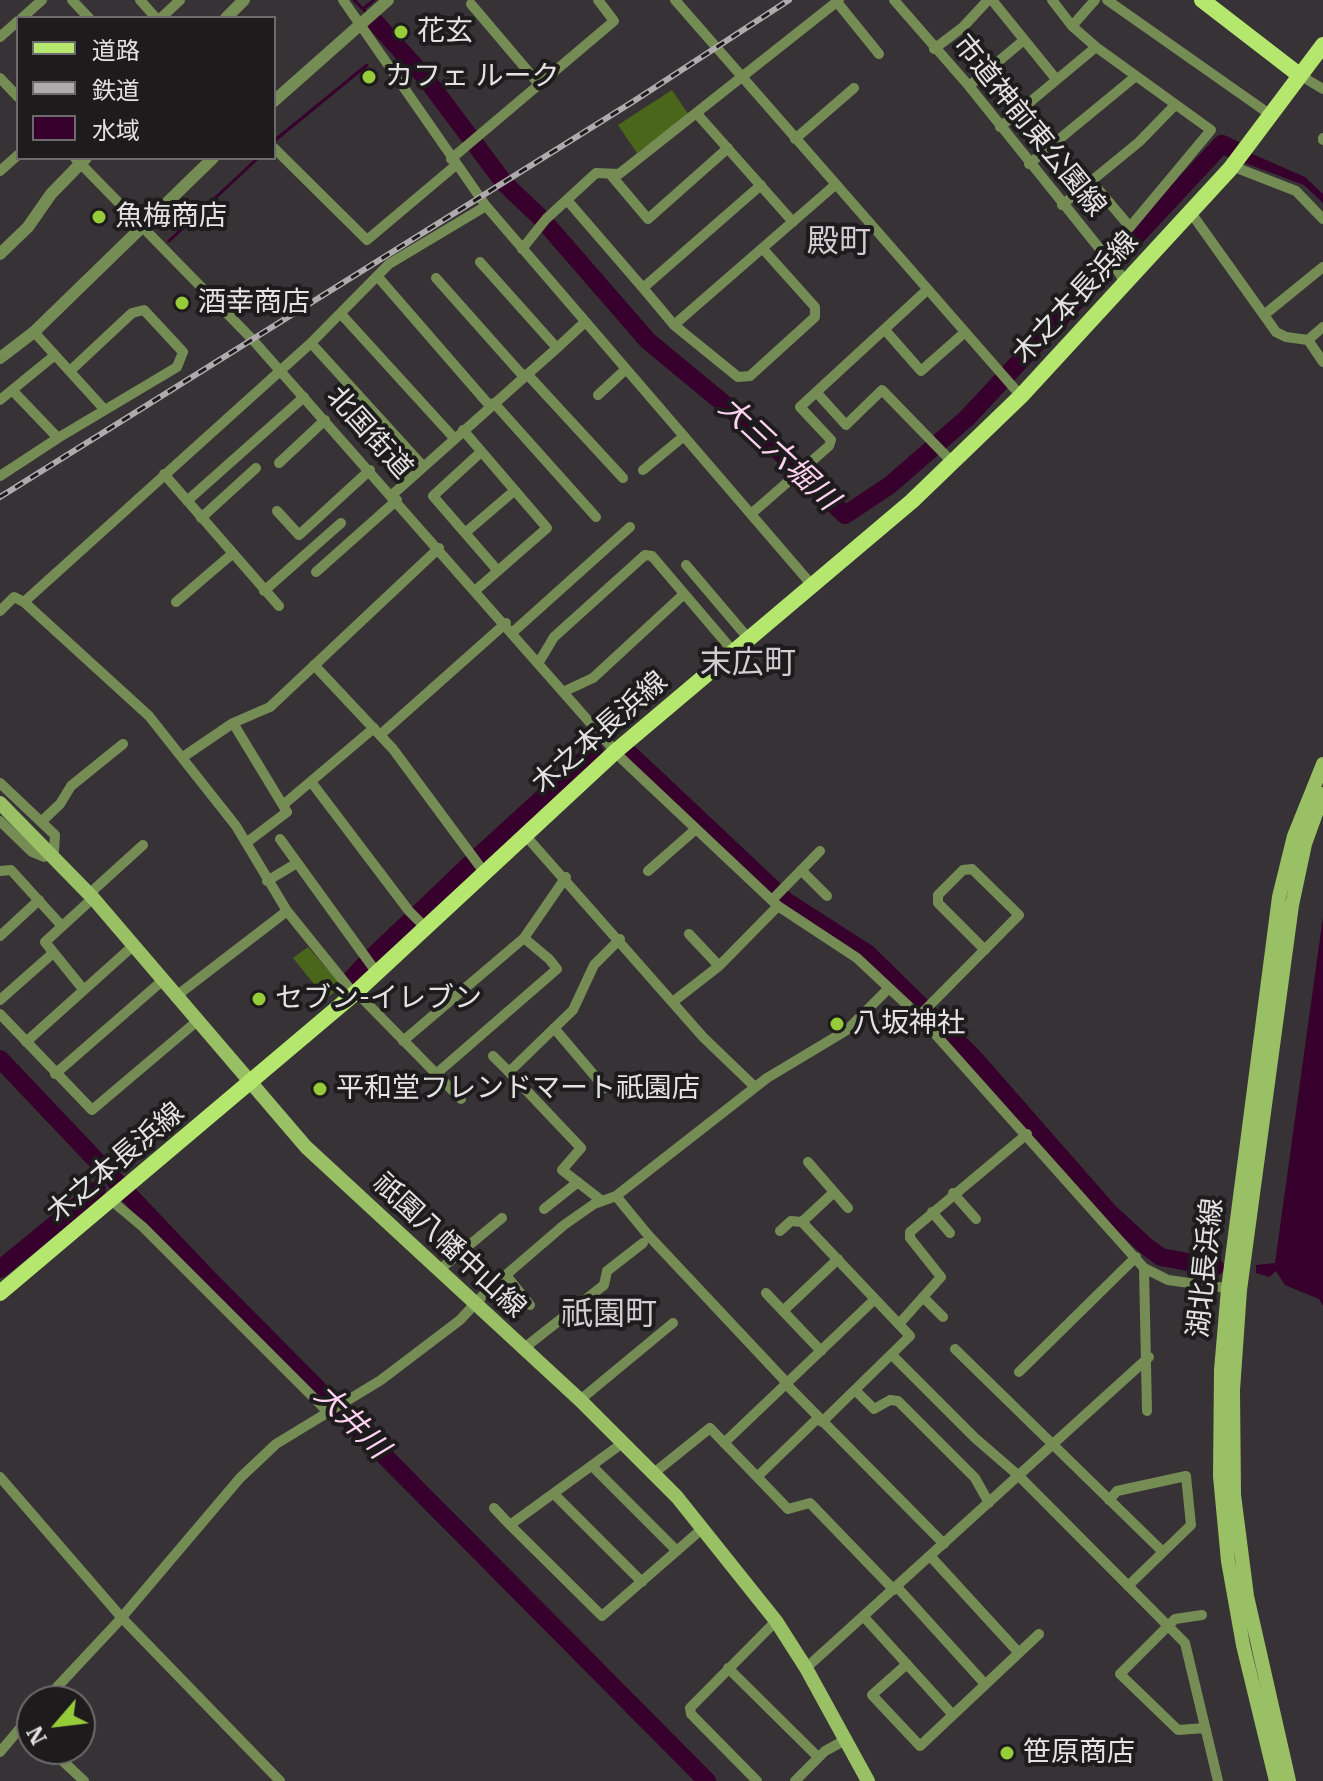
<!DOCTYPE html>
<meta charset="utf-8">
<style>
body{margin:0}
#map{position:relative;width:1323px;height:1781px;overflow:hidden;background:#373235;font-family:"IBM Plex Serif","Noto Sans JP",serif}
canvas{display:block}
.legend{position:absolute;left:16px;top:16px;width:260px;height:144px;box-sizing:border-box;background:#1d1b1c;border:2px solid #6d6a6c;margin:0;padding:10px 14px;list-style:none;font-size:24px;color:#e4e1e3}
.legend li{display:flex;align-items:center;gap:16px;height:40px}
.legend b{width:40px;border:2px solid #6d6a6c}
.north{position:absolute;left:16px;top:1685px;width:80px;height:80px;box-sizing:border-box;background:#1d1b1c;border:2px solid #6d6a6c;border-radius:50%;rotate:242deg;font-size:22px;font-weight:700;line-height:32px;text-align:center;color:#e4e1e3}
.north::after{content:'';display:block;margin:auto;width:28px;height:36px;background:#96cc39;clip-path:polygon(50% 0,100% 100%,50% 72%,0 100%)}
</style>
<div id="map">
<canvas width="1323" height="1781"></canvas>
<ul class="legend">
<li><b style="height:10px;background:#b5e76e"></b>道路</li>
<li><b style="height:10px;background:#afabad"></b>鉄道</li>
<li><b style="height:22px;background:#37002c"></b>水域</li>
</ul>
<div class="north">N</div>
</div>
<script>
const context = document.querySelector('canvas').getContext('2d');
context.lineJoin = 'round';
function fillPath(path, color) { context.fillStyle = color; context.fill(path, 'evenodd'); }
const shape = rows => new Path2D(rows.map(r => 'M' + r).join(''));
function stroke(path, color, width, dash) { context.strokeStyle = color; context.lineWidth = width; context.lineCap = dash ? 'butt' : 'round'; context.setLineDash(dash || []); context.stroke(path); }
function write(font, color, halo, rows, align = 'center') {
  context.font = font + ' "IBM Plex Serif","Noto Sans JP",serif'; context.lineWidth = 8; context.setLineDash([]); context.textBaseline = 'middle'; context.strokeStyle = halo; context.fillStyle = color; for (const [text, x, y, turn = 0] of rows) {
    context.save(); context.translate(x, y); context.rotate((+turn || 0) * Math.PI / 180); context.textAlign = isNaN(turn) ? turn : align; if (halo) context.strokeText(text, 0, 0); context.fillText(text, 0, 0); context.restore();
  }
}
const green = shape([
 [672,90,689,115,637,153,618,125],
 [308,947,342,986,326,999,293,958]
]);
const water = shape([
 [1218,139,1305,177,1323,194,1323,203,1304,185,1210,150],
 [1323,917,1323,1306,1319,1299,1285,1285,1276,1271,1269,1277,1256,1273,1256,1265,1275,1263]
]);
const stream = shape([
 [354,0,365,11],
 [363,9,374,0],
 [274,141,367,65],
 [169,241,258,158]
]);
const river = shape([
 [375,22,424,76,505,184,542,219,648,341,763,436,845,515,890,485,967,418,1222,144,1235,150],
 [631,755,786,901,867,953,973,1057,1108,1211,1146,1246,1161,1257,1215,1267],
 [478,857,594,751],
 [418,914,470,864],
 [371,958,410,921],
 [349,982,365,964],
 [0,1059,204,1274,707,1781],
 [0,1269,97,1190]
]);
const minor = shape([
 [72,0,89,18],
 [140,0,156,18],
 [343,0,486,206,811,584],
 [675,0,1021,396],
 [894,0,969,86,1120,274,1125,285],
 [992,0,1056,79],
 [1052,0,1072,26],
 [1107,0,1268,113],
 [837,2,879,54],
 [471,4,538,83],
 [22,18,42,0],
 [161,18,180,0],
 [0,37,18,21],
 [934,49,963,27,988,0],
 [1298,74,1323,89],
 [0,78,18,97],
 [969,86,1024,40],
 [698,115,793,222],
 [1000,127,1096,47,1072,26,1095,0],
 [1323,138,1323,140],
 [795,139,854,88],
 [274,148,367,240,456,165],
 [75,158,252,339,622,759,778,906,857,958,919,1016,1144,1268,1168,1280,1233,1289],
 [451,159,614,21,598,0],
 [1029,164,1136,76],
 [1230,169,1237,168,1296,191,1323,219],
 [0,171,18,155],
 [610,174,648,219,728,148],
 [1092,182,1130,227,1211,130,1096,47],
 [761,185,643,288,674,325,738,377,750,376,815,317,815,307,763,249],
 [567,200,643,288],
 [1062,205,1139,142,1175,105],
 [1189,215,1194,217,1276,332,1286,337,1308,340,1323,327],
 [1111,248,1130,227],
 [522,249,546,219,596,173,619,174,839,0],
 [480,262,557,348,585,322],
 [378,277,490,406],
 [436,278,524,377],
 [341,314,454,438],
 [1264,315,1323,267],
 [674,325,835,185],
 [885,330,921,371,964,333],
 [34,332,104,409],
 [1308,340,1323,362],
 [527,374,623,478],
 [817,393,846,425,882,390,953,463],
 [598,395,626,369],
 [0,400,55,355],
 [494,403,596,517],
 [463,430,547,528,476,590],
 [58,438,177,367,183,352,144,310,132,313,70,371],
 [481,452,433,496,498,571],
 [279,463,325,420],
 [423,466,311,343,389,264,486,206],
 [643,470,684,436],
 [164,474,279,606],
 [0,476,58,438,12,390],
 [392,495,557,348],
 [187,501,304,397],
 [277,511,299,535,370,470],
 [751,514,829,446,831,440,800,407,927,290],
 [201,518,256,468],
 [465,533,514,491],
 [686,565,748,638],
 [316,572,397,500],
 [264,591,341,523],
 [24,602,149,716,236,826,287,911,354,994],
 [176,602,232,554],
 [0,611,14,597,24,602,311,343],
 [513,632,630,527],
 [539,662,554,637,645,555,652,556,733,651],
 [314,665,393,749,484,872],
 [565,691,593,678,684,594],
 [233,723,287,812,246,843],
 [380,735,506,623],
 [183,757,233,723,270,707,439,548],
 [0,783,55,835,54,851,44,857,32,852,0,821],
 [312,783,409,911,425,927],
 [283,805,374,728],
 [41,822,60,804,71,786,123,744],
 [525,835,703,1037,755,1087],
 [280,839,377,973],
 [801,870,827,896],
 [0,871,11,870,61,925],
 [648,871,696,829],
 [267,881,297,863],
 [89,894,143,845],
 [772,900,820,851],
 [689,934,719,966],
 [0,936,39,900],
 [524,938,566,877],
 [83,989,45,942,93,898],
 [356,992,461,1099],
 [175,997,287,911],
 [0,1000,52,954],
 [674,1001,719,966,778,906],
 [0,1014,92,1110,196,1022],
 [919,1016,1019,915,972,869,963,870,938,895,938,903,985,950],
 [554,1028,605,1088],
 [403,1041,524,938,549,959,557,969,436,1074],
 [26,1042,134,945],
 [493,1056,509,1072],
 [55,1074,162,981],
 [808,1162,848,1208],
 [953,1193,976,1219],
 [616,1196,648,1235,787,1383],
 [112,1201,143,1227,329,1413],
 [602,1201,562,1170,581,1148,509,1072,573,1010,594,965,620,939],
 [544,1209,578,1182],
 [932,1212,950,1233],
 [780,1231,791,1221,802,1222],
 [1144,1268,1147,1411],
 [438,1271,502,1218],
 [506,1275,530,1305],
 [766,1293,783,1311],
 [923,1297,943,1317],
 [899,1324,941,1277,910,1238,910,1232,1027,1134],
 [523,1349,604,1285,607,1271,643,1243],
 [955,1349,1163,1552],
 [821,1351,783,1311,838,1259],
 [892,1355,975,1438,1019,1476,1185,1643,1218,1781],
 [1019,1372,1136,1257],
 [786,1384,944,1544],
 [855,1390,874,1409,890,1400,898,1401,975,1478,989,1503],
 [580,1400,673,1323],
 [822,1422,910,1336,802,1222,833,1193],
 [624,1442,510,1525,602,1616,703,1528],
 [724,1443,875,1299],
 [592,1466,677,1551],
 [654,1473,710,1428,788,1509,810,1503,894,1590],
 [0,1477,122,1618,280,1781],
 [757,1477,818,1418],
 [554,1494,642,1582],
 [1109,1500,1117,1491,1186,1476,1191,1525,1128,1586],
 [494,1508,510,1525],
 [931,1557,1019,1653],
 [897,1587,985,1684],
 [1202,1615,1175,1619,1120,1674,1178,1730,1205,1728],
 [864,1617,953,1715],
 [907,1664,872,1695,920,1746,1039,1634],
 [728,1668,818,1757],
 [806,1668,1149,1357],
 [44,1701,117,1623,240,1478,276,1444,381,1380,460,1320,485,1293,564,1225,594,1204,616,1196,767,1078,847,1030,889,988],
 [50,1749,84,1781],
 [0,1752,32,1714],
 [757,1781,691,1714,690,1708,776,1621],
 [795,1781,825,1751,847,1739]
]);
const tertiary = shape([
 [226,18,244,0],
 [274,101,388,0],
 [0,254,28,227,51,194,86,158],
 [0,358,34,332,213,158]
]);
const secondary = shape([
 [0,803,93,898,306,1147,580,1400,677,1497,776,1621,806,1668,868,1781],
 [1276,1781,1243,1645,1228,1561,1220,1476,1221,1370,1228,1289,1279,897,1294,836,1323,764],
 [1289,1781,1247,1596,1234,1495,1233,1390,1240,1290,1292,905,1305,844,1323,794]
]);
const primary = shape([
 [1202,0,1298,74],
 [0,1293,354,994,616,751,912,501,1021,396,1230,169,1323,45]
]);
const rail = shape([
 [0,497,634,101,789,0]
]);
const markers = [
 [401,32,8,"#96cc39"],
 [369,77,8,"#96cc39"],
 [99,217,8,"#96cc39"],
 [182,303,8,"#96cc39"],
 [259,999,8,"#96cc39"],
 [837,1024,8,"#96cc39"],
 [320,1089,8,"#96cc39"],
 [1007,1753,8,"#96cc39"]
];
const poiNames = [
 ["花玄",417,32],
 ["カフェ ルーク",385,77],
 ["魚梅商店",115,217],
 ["酒幸商店",198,303],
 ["セブン-イレブン",275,999],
 ["八坂神社",853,1024],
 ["平和堂フレンドマート祇園店",336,1089],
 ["笹原商店",1023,1753]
];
const streetNames = [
 ["市道神前東公園線",1029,126,51],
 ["木之本長浜線",1076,298,-47],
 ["北国街道",369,433,48],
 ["木之本長浜線",600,733,-41],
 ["木之本長浜線",116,1163,-40],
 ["祇園八幡中山線",449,1246,43],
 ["湖北長浜線",1206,1268,-84]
];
const waterNames = [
 ["大三六堀川",778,454,43],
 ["大井川",351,1422,45]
];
const quarterNames = [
 ["殿町",839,243],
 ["末広町",748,664],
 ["祇園町",609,1315]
];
fillPath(green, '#4a661b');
fillPath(water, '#37002c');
stroke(stream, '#37002c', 3);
stroke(river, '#37002c', 18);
stroke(minor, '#758d55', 10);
stroke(tertiary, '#758d55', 12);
stroke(secondary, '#99c064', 14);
stroke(primary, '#b5e76e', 16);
stroke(rail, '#afabad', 6);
stroke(rail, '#1d1b1c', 3, [9]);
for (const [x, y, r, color] of markers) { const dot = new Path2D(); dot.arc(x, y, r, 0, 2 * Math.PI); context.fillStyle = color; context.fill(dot); stroke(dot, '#1d1b1c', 3); }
write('28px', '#e4e1e3', '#1d1b1c', poiNames, 'left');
write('28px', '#e4e1e3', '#1d1b1c', streetNames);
write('italic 30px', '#ffd2f1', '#1d1b1c', waterNames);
write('32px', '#d3ccd0', '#1d1b1c', quarterNames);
</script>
